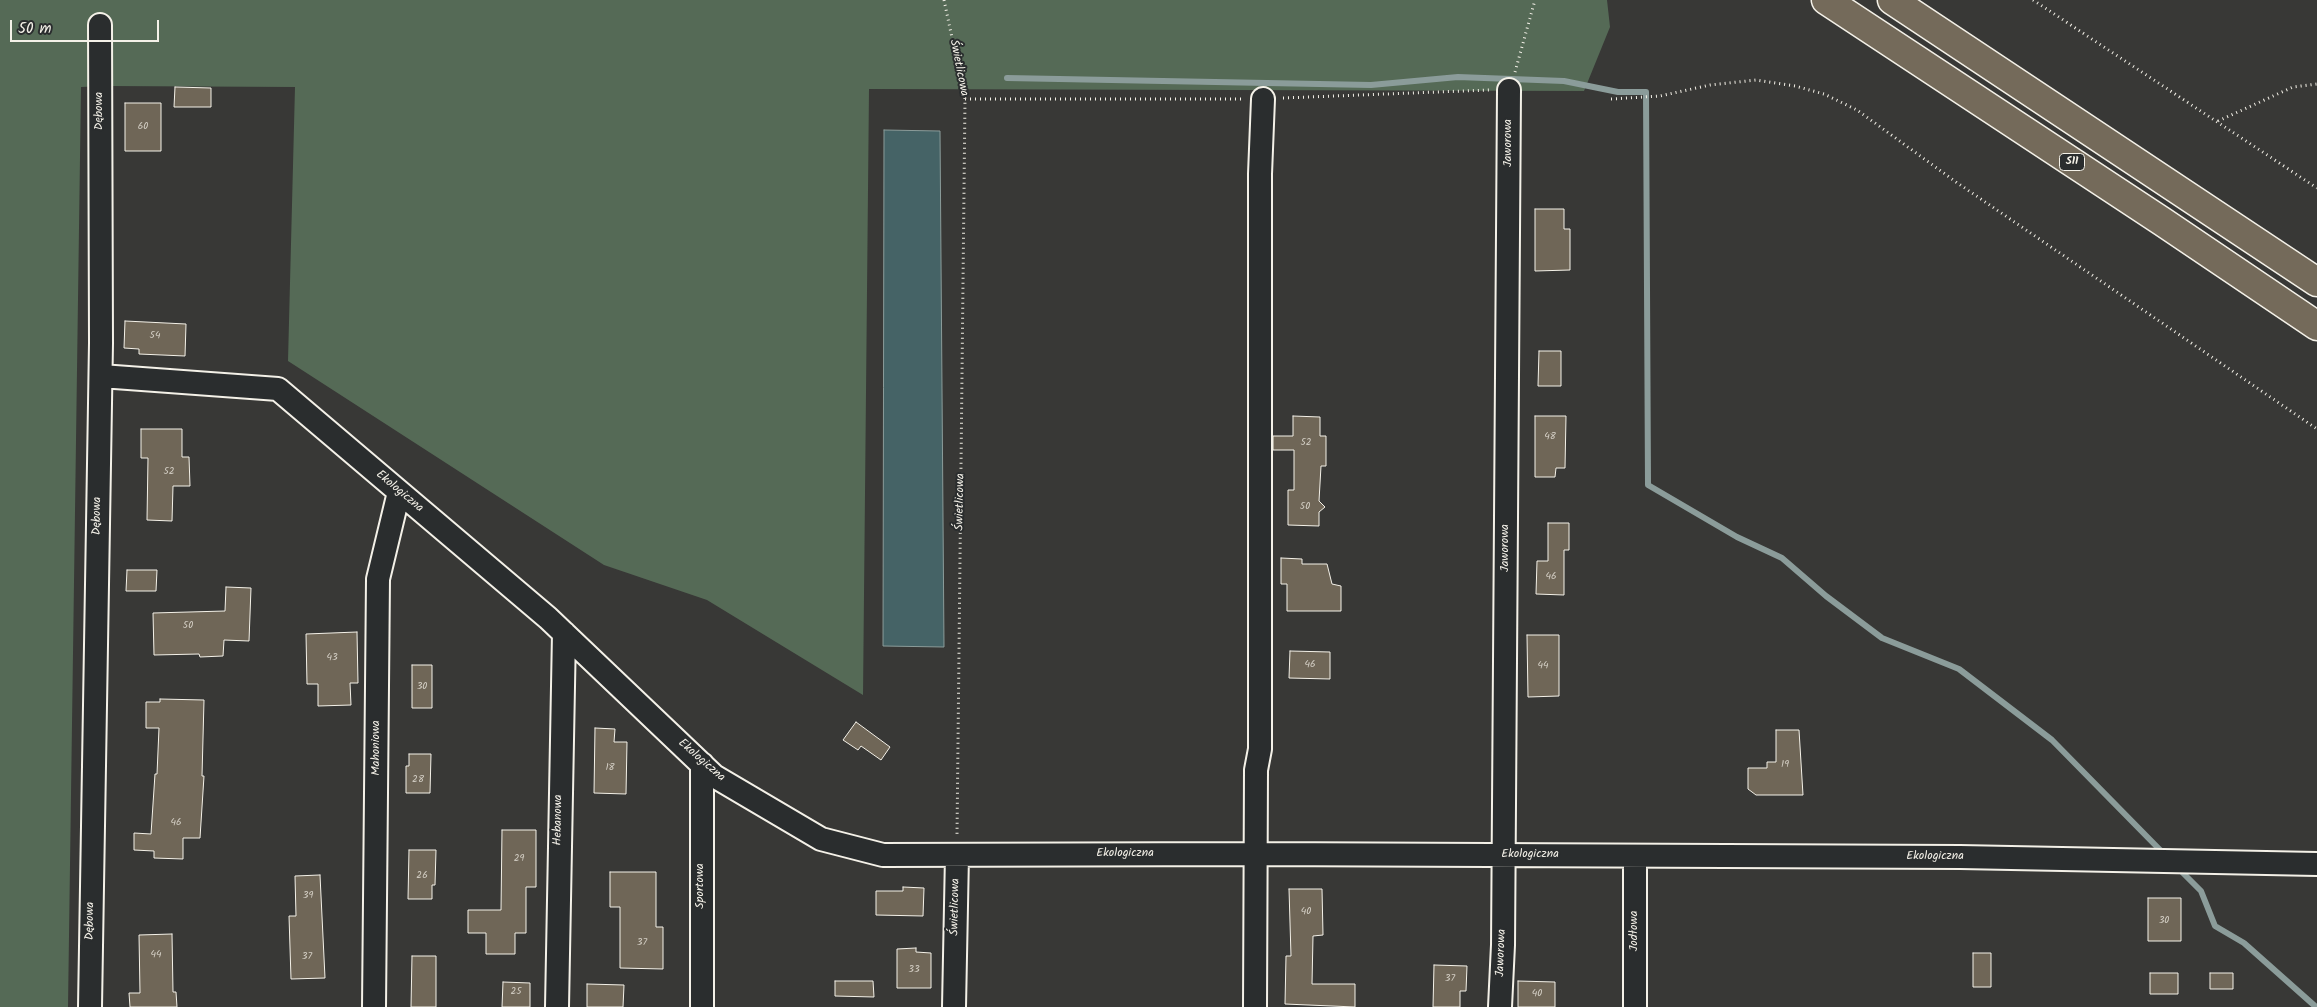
<!DOCTYPE html>
<meta charset="utf-8">
<style>
body{margin:0}
#map{position:relative;width:2317px;height:1007px;overflow:hidden;background:#383836;font-family:Kalam,sans-serif}
canvas{display:block}
.scale{position:absolute;left:10px;top:20px;width:149px;height:22px;box-sizing:border-box;border:2px solid #f4f1e8;border-top:0;padding-left:6px;font-size:15px;line-height:18px;white-space:nowrap;color:#f4f1e8;-webkit-text-stroke:4px #2a2d2e;paint-order:stroke}
</style>
<div id="map">
<canvas width="2317" height="1007"></canvas>
<div class="scale">50 m</div>
</div>
<script>
const context = document.querySelector('canvas').getContext('2d');
context.lineJoin = 'round';
function fillPath(path, color) { context.fillStyle = color; context.fill(path, 'evenodd'); }
const shape = rows => new Path2D(rows.map(r => 'M' + r).join(''));
function stroke(path, color, width, dash) { context.strokeStyle = color; context.lineWidth = width; context.lineCap = dash ? 'butt' : 'round'; context.setLineDash(dash || []); context.stroke(path); }
function write(font, color, halo, rows, align = 'center') {
  context.font = font + ' Kalam,sans-serif'; context.lineWidth = 4; context.setLineDash([]); context.textBaseline = 'middle'; context.strokeStyle = halo; context.fillStyle = color; for (const [text, x, y, turn = 0] of rows) {
    context.save(); context.translate(x, y); context.rotate((+turn || 0) * Math.PI / 180); context.textAlign = isNaN(turn) ? turn : align; if (halo) context.strokeText(text, 0, 0); context.fillText(text, 0, 0); context.restore();
  }
}
const green = shape([
 [0,0,1607,0,1610,27,1584,91,869,89,863,695,707,600,604,565,288,361,295,87,107,86,81,87,68,1007,0,1007]
]);
const water = shape([
 [884,130,940,131,944,647,883,646,884,130]
]);
const stream = shape([
 [1007,78,1371,85,1458,77,1564,81,1618,92,1646,92,1648,485,1737,537,1782,558,1826,596,1882,638,1959,669,2052,740,2166,856],
 [2178,868,2201,891,2215,926,2244,943,2316,1007]
]);
const building = shape([
 [175,87,211,88,211,107,174,107,175,87],
 [125,103,161,103,161,151,125,151,125,103],
 [1535,209,1564,209,1564,229,1570,229,1570,270,1535,271,1535,209],
 [125,321,186,324,185,356,139,354,139,349,124,348,125,321],
 [1539,351,1561,351,1561,386,1538,386,1539,351],
 [1293,416,1320,417,1320,436,1326,436,1326,466,1321,466,1319,501,1325,507,1319,512,1319,526,1288,525,1288,490,1294,490,1294,450,1273,450,1273,436,1293,436,1293,416],
 [1535,416,1566,416,1565,468,1556,468,1555,477,1535,477,1535,416],
 [141,429,182,429,182,457,189,457,190,486,173,486,172,521,147,520,148,458,141,458,141,429],
 [1548,523,1569,523,1569,550,1564,550,1564,595,1536,594,1537,561,1548,561,1548,523],
 [1281,558,1302,559,1302,564,1327,564,1332,584,1341,586,1341,611,1287,611,1287,584,1281,584,1281,558],
 [127,570,157,570,156,591,126,591,127,570],
 [226,587,251,588,249,641,224,640,223,656,200,657,199,654,154,655,153,613,225,611,226,587],
 [357,632,358,683,350,683,351,705,318,706,318,684,307,684,306,634,357,632],
 [1527,635,1559,635,1559,696,1528,697,1527,635],
 [1290,651,1330,652,1330,679,1289,678,1290,651],
 [412,665,432,665,432,708,412,708,412,665],
 [160,699,204,700,202,776,204,776,200,838,183,838,183,859,154,858,154,851,134,850,134,833,151,834,155,774,157,774,159,728,146,728,146,702,160,702,160,699],
 [856,722,890,747,881,760,861,746,858,750,843,740,856,722],
 [595,728,615,729,614,742,627,742,626,794,594,793,595,728],
 [1776,730,1799,730,1803,795,1756,795,1748,789,1748,768,1767,768,1767,762,1776,762,1776,730],
 [409,754,431,754,430,793,406,793,406,766,409,766,409,754],
 [502,830,536,830,536,887,526,887,526,933,515,933,515,954,486,954,486,933,468,933,468,910,501,910,502,830],
 [409,850,436,850,435,885,432,885,432,899,408,899,409,850],
 [610,872,656,872,656,927,663,927,663,969,620,968,620,907,610,907,610,872],
 [320,875,325,978,291,979,289,916,296,916,295,876,320,875],
 [903,887,924,888,923,916,876,915,876,891,903,891,903,887],
 [1289,889,1322,889,1323,935,1313,936,1312,984,1355,984,1355,1007,1285,1004,1286,956,1291,956,1289,889],
 [2148,898,2181,898,2181,941,2148,941,2148,898],
 [172,934,173,992,176,992,177,1007,130,1007,129,993,140,993,139,935,172,934],
 [916,948,916,952,931,953,931,988,897,988,897,949,916,948],
 [1973,953,1991,953,1991,987,1973,987,1973,953],
 [412,956,436,956,436,1007,411,1007,412,956],
 [1434,965,1467,966,1466,991,1460,991,1460,1007,1433,1007,1434,965],
 [2150,973,2178,973,2178,994,2150,994,2150,973],
 [2210,973,2233,973,2233,989,2210,989,2210,973],
 [835,981,873,981,874,997,835,996,835,981],
 [1518,981,1555,982,1555,1007,1518,1007,1518,981],
 [503,982,530,983,530,1007,502,1007,503,982],
 [587,984,624,985,623,1007,587,1007,587,984]
]);
const path = shape([
 [944,0,965,99,957,835],
 [2033,0,2317,188],
 [1515,72,1535,0],
 [1283,98,1489,90],
 [965,99,1242,99],
 [1611,99,1660,96,1710,85,1756,80,1795,86,1824,94,1857,110,1956,182,2317,429],
 [2218,121,2293,87,2317,84]
]);
const minor = shape([
 [101,376,278,389,548,618,714,776,821,839,883,855,1256,854,1960,857,2317,864],
 [702,764,702,1007],
 [1635,856,1635,1007],
 [90,1007,101,343,100,25],
 [374,1007,378,579,399,492],
 [557,1007,564,633],
 [954,1007,957,855],
 [1255,1007,1256,770,1260,749,1260,174,1263,99],
 [1500,1007,1503,945,1509,90]
]);
const motorway = shape([
 [1826,0,2163,222,2317,326],
 [1892,0,2317,282]
]);
const numberNames = [
 ["60",143,127],
 ["54",155,336],
 ["48",1550,437],
 ["52",1306,443],
 ["52",169,472],
 ["50",1305,507],
 ["46",1551,577],
 ["50",188,626],
 ["43",332,658],
 ["46",1310,665],
 ["44",1543,666],
 ["30",422,687],
 ["19",1785,765],
 ["18",610,768],
 ["28",418,780],
 ["46",176,823],
 ["29",519,859],
 ["26",422,876],
 ["39",308,896],
 ["40",1306,912],
 ["30",2164,921],
 ["37",642,943],
 ["44",156,955],
 ["37",307,957],
 ["33",914,970],
 ["37",1450,979],
 ["25",516,992],
 ["40",1537,994]
];
const shields = [
 [2072,162,25]
];
const shieldNames = [
 ["S11",2072,162]
];
const streetNames = [
 ["Świetlicowa",958,68,79],
 ["Dębowa",100,111,-90],
 ["Jaworowa",1509,143,-90],
 ["Ekologiczna",399,492,40],
 ["Świetlicowa",961,502,-89],
 ["Dębowa",98,516,-89],
 ["Jaworowa",1506,548,-90],
 ["Mahoniowa",377,748,-90],
 ["Ekologiczna",701,761,41],
 ["Hebanowa",559,820,-89],
 ["Ekologiczna",1125,854],
 ["Ekologiczna",1530,855],
 ["Ekologiczna",1935,857],
 ["Sportowa",701,886,-90],
 ["Świetlicowa",956,907,-89],
 ["Dębowa",91,921,-89],
 ["Jodłowa",1635,931,-90],
 ["Jaworowa",1502,953,-88]
];
fillPath(green, '#556a56');
fillPath(water, '#456366');
stroke(water, '#8b9c9a', 1);
stroke(stream, '#8b9c9a', 6);
fillPath(building, '#6f6657');
stroke(building, '#f4f1e8', 1);
stroke(minor, '#f4f1e8', 26);
stroke(motorway, '#f4f1e8', 31);
stroke(path, '#f4f1e8', 3, [1, 4]);
stroke(minor, '#2a2d2e', 22);
stroke(motorway, '#746a5a', 28);
write('10px', '#d3cec4', null, numberNames);
for (const [x, y, w] of shields) { const box = new Path2D(); box.roundRect(x - w / 2, y - 8.5, w, 17, 4); context.fillStyle = '#2a2d2e'; context.fill(box); stroke(box, '#f4f1e8', 1); }
write('bold 11px', '#f4f1e8', null, shieldNames);
write('12px', '#f4f1e8', '#2a2d2e', streetNames);
</script>
